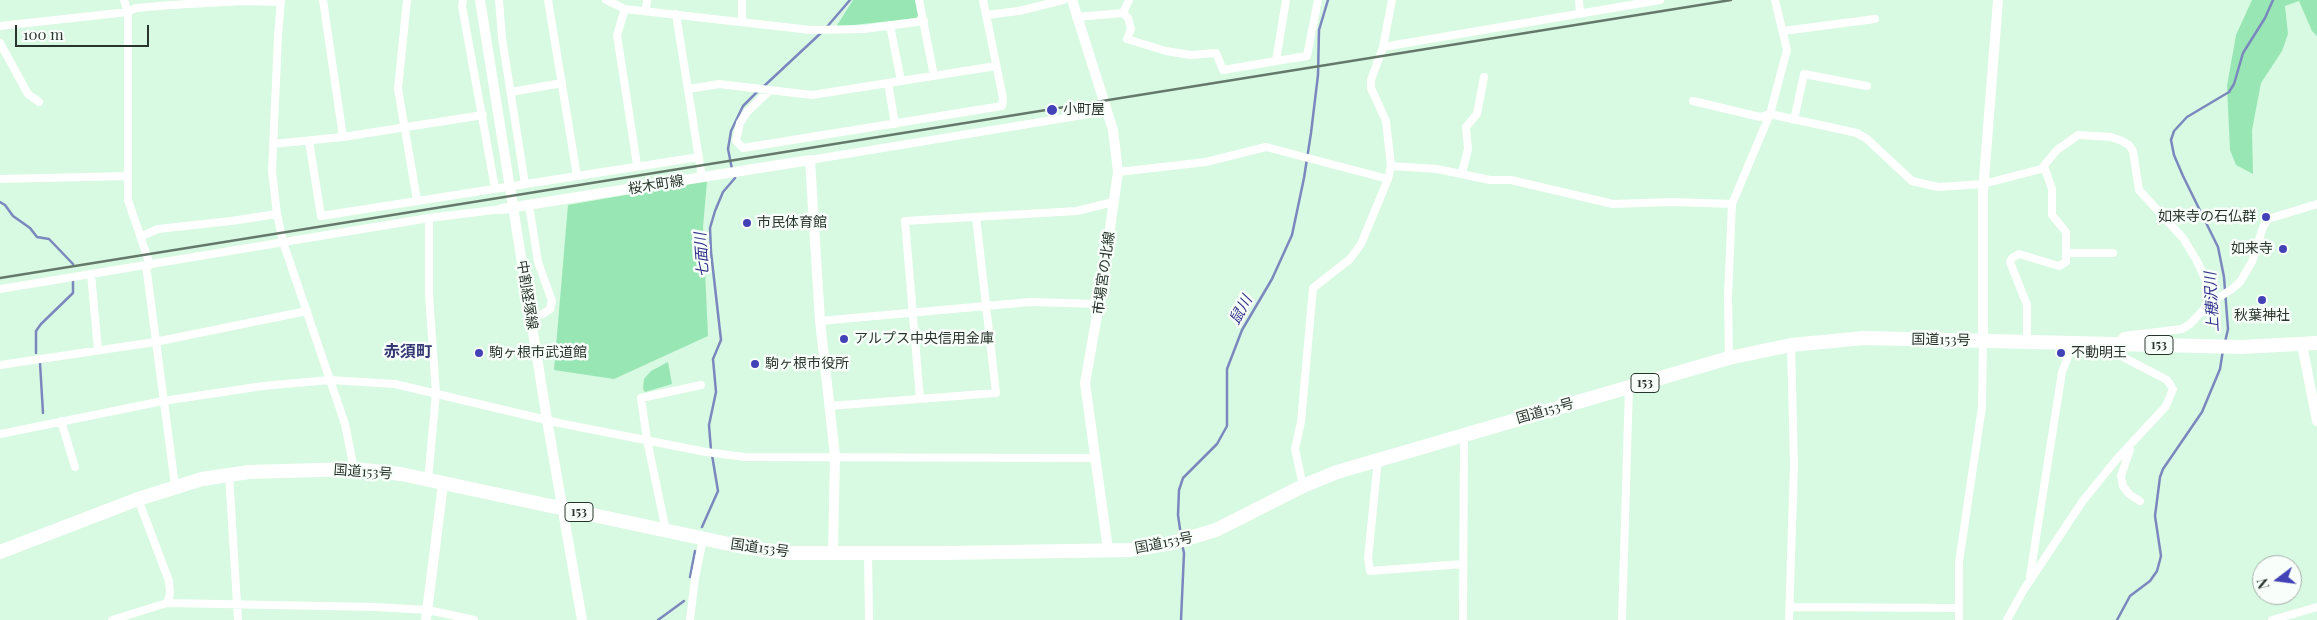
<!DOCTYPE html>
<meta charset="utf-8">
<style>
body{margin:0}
#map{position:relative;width:2317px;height:620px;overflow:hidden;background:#d8f9e2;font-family:"Playfair Display",serif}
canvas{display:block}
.north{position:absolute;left:2252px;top:555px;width:50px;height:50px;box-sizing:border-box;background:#f8fffa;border:1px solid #a5aea8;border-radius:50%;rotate:255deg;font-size:14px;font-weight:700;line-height:20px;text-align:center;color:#28352c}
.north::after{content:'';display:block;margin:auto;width:18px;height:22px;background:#4241b6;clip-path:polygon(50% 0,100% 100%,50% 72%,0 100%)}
.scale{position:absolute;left:15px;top:25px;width:134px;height:22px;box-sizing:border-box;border:2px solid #28352c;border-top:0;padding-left:6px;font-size:15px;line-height:18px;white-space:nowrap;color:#28352c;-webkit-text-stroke:4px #f8fffa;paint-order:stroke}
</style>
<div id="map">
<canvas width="2317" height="620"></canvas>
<div class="north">N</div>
<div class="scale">100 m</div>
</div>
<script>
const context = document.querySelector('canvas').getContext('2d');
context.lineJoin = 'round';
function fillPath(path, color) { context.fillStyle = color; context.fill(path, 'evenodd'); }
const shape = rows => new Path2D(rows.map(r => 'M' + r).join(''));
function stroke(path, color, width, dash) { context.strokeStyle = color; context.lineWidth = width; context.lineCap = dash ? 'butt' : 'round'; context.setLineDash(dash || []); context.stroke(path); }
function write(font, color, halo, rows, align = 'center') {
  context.font = font + ' "Playfair Display","Noto Sans JP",serif'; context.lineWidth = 5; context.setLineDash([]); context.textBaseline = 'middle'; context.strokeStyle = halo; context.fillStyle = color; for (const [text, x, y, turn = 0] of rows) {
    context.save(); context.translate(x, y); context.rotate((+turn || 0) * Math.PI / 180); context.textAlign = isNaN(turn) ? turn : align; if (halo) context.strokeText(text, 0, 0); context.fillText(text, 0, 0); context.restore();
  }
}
const green = shape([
 [853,0,916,0,919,14,916,18,836,27],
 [2252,0,2317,0,2317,36,2312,31,2299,1,2285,6,2288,34,2282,51,2261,83,2252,130,2253,174,2236,165,2230,150,2227,86,2236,35],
 [707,181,703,227,708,336,614,379,554,370,568,205],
 [668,362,672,384,645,392,643,389,644,379,651,371]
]);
const stream = shape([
 [826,28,850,0],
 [762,88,822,32],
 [732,169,728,149,731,131,743,106,758,91],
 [0,202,5,205,13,216,30,228,37,237,49,239,73,264],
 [2225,342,2228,329,2224,277,2218,247,2183,176,2174,155,2171,140,2174,131,2187,117,2229,92,2234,84,2243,53,2265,18,2273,0],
 [36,353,36,331,41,324,73,293,73,279],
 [40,363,43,413],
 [711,450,709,425,716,392,713,359,721,340,711,252,710,228,715,211,723,192,735,178,735,176],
 [702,527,718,491,712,455],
 [1181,536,1178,515,1179,490,1183,478,1217,444,1227,426,1227,369,1242,330,1272,279,1292,235,1304,178,1311,133,1318,75,1319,30,1328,0],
 [690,577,695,551],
 [658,620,684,601],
 [1181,620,1184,553,1182,544],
 [2117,620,2130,596,2150,581,2157,571,2161,556,2155,516,2160,477,2163,469,2202,412,2220,369,2223,350]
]);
const street = shape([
 [124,0,128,12,128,200,150,265],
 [281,0,278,37,272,171,277,214,283,242,345,424,354,469],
 [323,0,343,137],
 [407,0,398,89,417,200],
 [463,0,462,6,495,188],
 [499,0,502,38,525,184],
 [548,0,577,176],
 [606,0,625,9,811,30,864,29,924,21],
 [742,0,742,21],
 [919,0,934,76],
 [1579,0,1580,13],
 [625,9,617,35,637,165],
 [646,10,647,0],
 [1123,13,1129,0],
 [676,14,702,178],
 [986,15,1019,11,1063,0],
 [1076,17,1123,13,1128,18,1131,29,1127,39,1166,51,1191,55,1216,53,1223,70,1276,61,1286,0],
 [890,25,901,81],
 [0,26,128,12,136,8,171,5,244,1,281,2],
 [1783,31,1875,19],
 [0,43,28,94,39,102],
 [1383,47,1660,0],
 [1276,61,1307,56,1318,0],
 [888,83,895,124],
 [688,89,719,84,812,95,996,66],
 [770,90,747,112,740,123,736,141,743,148,1002,106,1003,98,983,0],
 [511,92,562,83],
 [1693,101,1760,117,1770,114,1857,133,1867,139,1912,181,1938,187,1983,184,2041,169,2057,150,2078,135,2111,137,2122,141,2129,145,2133,151,2139,190,2183,238,2197,261,2207,283,2210,303],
 [1794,120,1804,74,1867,86],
 [309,141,321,216,699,157],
 [273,144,343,137,483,115],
 [810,160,1107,111],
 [1391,166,1437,169,1490,180,1511,180,1613,204,1673,202,1732,204],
 [1118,172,1206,162,1266,147,1388,179],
 [1462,173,1468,149,1466,127,1477,114,1484,77],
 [0,179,128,176],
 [529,205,538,262,552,301,550,309,543,314,531,316],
 [142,236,158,229,231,221,277,214],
 [2066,253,2113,253],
 [146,265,175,486],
 [91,274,98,350],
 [0,289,429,218,502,209],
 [820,321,1030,302,1099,304],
 [2027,342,2027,305,2010,262,2012,258,2019,254,2059,266,2066,262,2066,232,2052,215,2052,189,2044,166],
 [1729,358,1728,296,1732,204,1770,114,1787,50,1775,0],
 [0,365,155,342,307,311],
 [920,399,905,221,1077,211,1113,202],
 [829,406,996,393,976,217],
 [61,421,75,467],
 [0,434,163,401,263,386,330,380,395,384,559,423,706,452,745,457,1094,458],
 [1462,435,1464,441,1463,620],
 [2129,446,2130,450,2121,476,2123,486,2129,494,2140,501],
 [1378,459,1368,558,1370,571,1463,564],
 [229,474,238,620],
 [428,480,436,393,429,295,429,218],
 [1303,486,1295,449,1301,422,1313,288,1350,259,1361,244,1388,179,1391,166,1386,121,1371,88,1371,80,1383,47,1392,0],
 [138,499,169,581,170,594,167,603],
 [666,531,647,440,641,398,701,385],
 [868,553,869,620],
 [2030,576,2062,372,2073,344],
 [1790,607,1958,608],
 [112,620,167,603,376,607,428,610,474,620],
 [690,620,695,578,703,539],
 [1622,620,1629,387],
 [1789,620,1794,465,1791,345],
 [1959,620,1959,562,1982,407,1983,340],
 [2007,620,2023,591,2082,502,2116,460,2166,406,2173,389,2167,380,2121,356,2117,344,2124,336,2182,329,2190,324,2210,303,2232,289,2240,282,2252,262,2263,227,2268,219,2317,204],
 [2272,620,2317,607]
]);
const secondary = shape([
 [480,0,547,420,582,620],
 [1072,0,1113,130,1118,172,1100,299,1085,383,1108,550],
 [502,209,810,160,820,321,835,456,833,553],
 [1983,340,1983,192,1998,0],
 [2302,345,2317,421],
 [426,620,443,484]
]);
const highway = shape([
 [0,552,138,499,202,479,249,472,354,469,401,474,743,547,788,553,945,553,1130,550,1172,543,1216,530,1303,486,1337,472,1729,358,1791,345,1864,338,2241,347,2317,343]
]);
const rail = shape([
 [0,278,1731,0]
]);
const markers = [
 [1052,110,6,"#4241b6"],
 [2266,217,5,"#4241b6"],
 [747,223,5,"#4241b6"],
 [2283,249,5,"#4241b6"],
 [2262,300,5,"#4241b6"],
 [844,339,5,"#4241b6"],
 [479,353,5,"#4241b6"],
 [2061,353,5,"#4241b6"],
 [755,364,5,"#4241b6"]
];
const shields = [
 [2159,345,28],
 [1645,383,28],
 [579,512,28]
];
const shieldNames = [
 ["153",2159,345],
 ["153",1645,383],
 ["153",579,512]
];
const poiNames = [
 ["小町屋",1063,110],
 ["如来寺の石仏群",2256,217,"right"],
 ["市民体育館",757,223],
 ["如来寺",2273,249,"right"],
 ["秋葉神社",2262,316,"center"],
 ["アルプス中央信用金庫",854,339],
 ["駒ヶ根市武道館",489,353],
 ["不動明王",2071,353],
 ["駒ヶ根市役所",765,364]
];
const streetNames = [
 ["桜木町線",656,185,-9],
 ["市場宮の北線",1104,273,-82],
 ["中割経塚線",527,295,81],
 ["国道153号",1941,340,1],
 ["国道153号",1545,411,-16],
 ["国道153号",363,472,4],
 ["国道153号",1164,543,-11],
 ["国道153号",760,548,8]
];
const waterNames = [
 ["七面川",702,255,-94],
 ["上穂沢川",2212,302,-93],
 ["鼠川",1241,310,-61]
];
const quarterNames = [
 ["赤須町",408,352]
];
fillPath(green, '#98e6b3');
stroke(stream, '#7b88be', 2.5);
stroke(street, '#fff', 8);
stroke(secondary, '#fff', 10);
stroke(highway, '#fff', 14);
stroke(rail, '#65796b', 2.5);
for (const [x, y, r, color] of markers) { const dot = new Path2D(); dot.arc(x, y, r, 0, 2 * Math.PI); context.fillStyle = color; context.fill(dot); stroke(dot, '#f8fffa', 2); }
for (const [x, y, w] of shields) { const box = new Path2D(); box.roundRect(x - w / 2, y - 9.5, w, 19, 4); context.fillStyle = '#f8fffa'; context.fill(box); stroke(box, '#28352c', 1); }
write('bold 12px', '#28352c', null, shieldNames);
write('14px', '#28352c', '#f8fffa', poiNames, 'left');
write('14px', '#28352c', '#f8fffa', streetNames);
write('italic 15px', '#32328c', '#f8fffa', waterNames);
write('bold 16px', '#343975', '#f8fffa', quarterNames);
</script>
